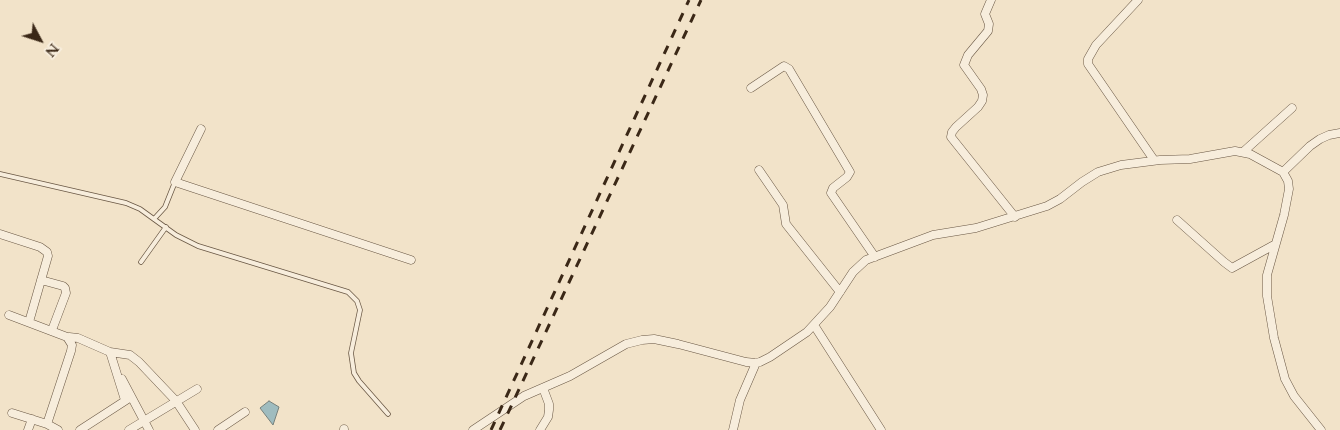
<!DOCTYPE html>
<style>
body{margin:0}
#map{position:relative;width:1340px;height:430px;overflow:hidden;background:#f2e3c9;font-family:Cardo,serif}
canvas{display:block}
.north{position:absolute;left:15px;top:15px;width:50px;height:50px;-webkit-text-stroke:4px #f7eddc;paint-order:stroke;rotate:130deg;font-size:14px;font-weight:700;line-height:20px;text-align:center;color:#3b2817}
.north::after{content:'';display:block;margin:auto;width:18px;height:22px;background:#3b2817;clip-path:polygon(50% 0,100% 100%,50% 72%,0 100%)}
</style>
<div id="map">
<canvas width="1340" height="430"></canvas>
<div class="north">N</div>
</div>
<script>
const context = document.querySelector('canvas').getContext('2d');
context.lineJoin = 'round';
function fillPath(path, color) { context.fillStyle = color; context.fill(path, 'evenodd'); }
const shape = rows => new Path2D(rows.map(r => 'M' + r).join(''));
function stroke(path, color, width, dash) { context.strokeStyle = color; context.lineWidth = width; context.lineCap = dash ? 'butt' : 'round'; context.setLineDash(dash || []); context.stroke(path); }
const water = shape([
 [269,401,279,407,273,425,260,408,269,401]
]);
const lane = shape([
 [0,174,126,203,140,209,176,235,198,246,348,292,357,301,360,310,351,353,354,373,359,381,388,414],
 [154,219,165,207,175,182],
 [141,262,166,227]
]);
const street = shape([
 [991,0,985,14,989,24,988,31,968,55,964,65,981,89,983,95,982,101,978,107,956,127,952,132,951,137,1015,217],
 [1138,0,1096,45,1088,59,1088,64,1154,160],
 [751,88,784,66,789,69,850,172,847,177,833,188,831,193,875,257],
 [201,129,175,182,411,260],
 [1243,152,1292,108],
 [759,170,783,205,786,224,840,292],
 [1283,172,1310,146,1320,139,1329,135,1340,133],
 [1177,220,1224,262,1232,268,1274,245],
 [0,234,40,247,47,252,48,256,29,322],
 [41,280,63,286,65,288,66,293,52,330],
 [9,315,67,337,72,345,71,351,47,424],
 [814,325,881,430],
 [70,340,69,337,78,338,110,352,130,355,139,362,176,401,195,430],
 [110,352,125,400],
 [122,379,149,430],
 [12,413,47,424,58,430],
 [344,429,344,430],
 [28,430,32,419],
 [80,430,131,397],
 [129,430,197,389],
 [218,430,245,412],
 [473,430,524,396,570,376,626,344,642,340,654,339,678,344,746,362,756,363,760,362,770,357,807,332,830,307,853,272,866,260,933,235,976,228,1047,206,1060,199,1082,182,1098,172,1121,165,1160,160,1190,159,1235,151,1250,154,1283,172,1288,181,1289,189,1284,215,1267,275,1267,296,1274,338,1285,379,1294,396,1321,430],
 [540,430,548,417,549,410,549,404,543,388],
 [733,430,740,400,756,363]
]);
const rail = shape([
 [491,430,689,0],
 [500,430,701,0]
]);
fillPath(water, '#9fbcbf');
stroke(water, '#77817c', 1);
stroke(lane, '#695744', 5.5);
stroke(street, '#695744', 9);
stroke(lane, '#f7eddc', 4);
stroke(street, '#f7eddc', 8);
stroke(rail, '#3b2817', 3, [9, 9]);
</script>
